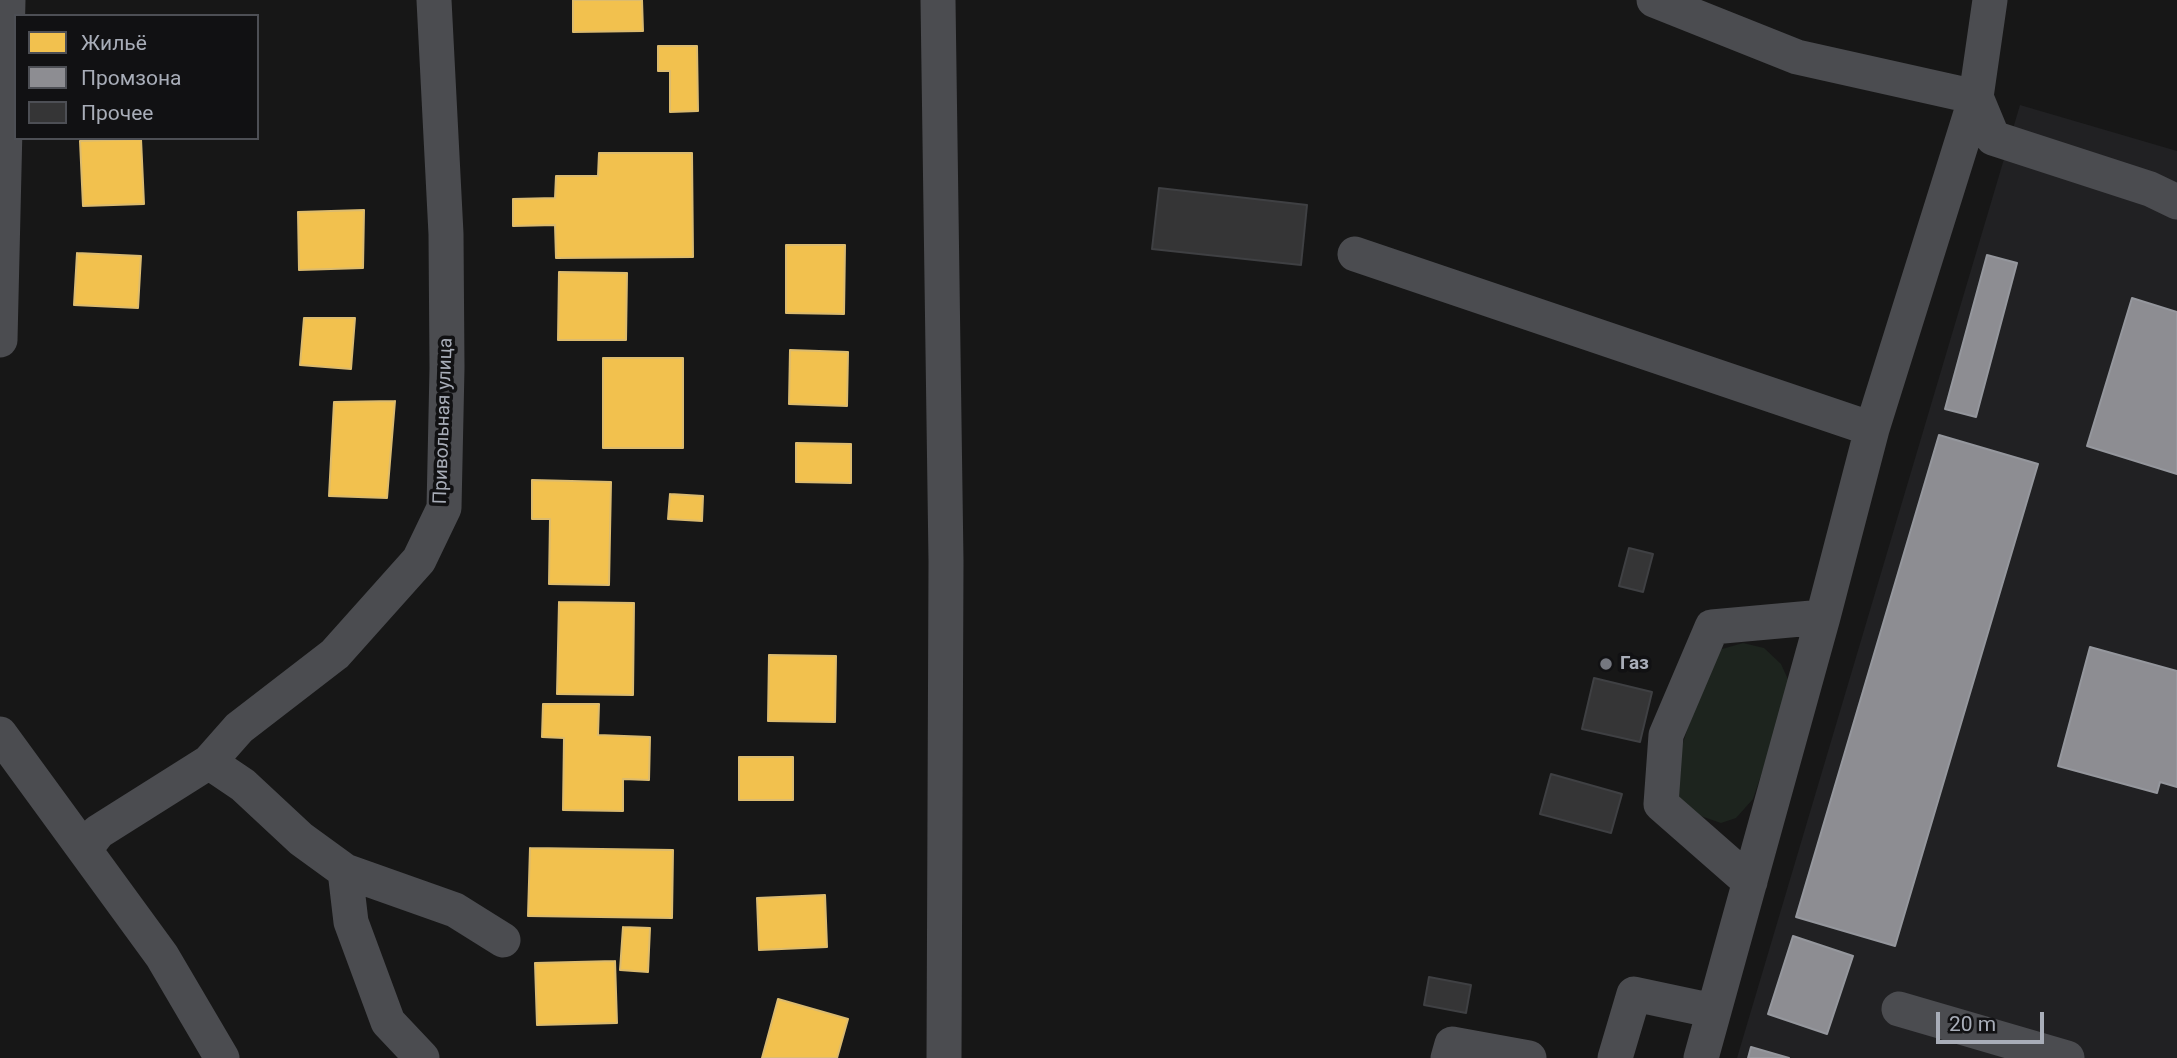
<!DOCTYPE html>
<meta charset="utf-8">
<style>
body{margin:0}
#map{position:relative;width:2177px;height:1058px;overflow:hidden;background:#171717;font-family:Roboto,sans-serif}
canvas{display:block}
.legend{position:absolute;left:14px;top:14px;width:245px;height:126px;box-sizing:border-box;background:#111113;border:2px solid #4d4f55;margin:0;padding:9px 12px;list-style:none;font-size:21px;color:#a8adb8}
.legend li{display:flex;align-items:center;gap:14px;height:35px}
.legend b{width:35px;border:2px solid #4d4f55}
.scale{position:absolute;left:1936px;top:1012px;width:108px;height:32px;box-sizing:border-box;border:4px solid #a8adb8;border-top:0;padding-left:9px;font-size:21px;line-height:24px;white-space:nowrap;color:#a8adb8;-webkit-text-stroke:5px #111113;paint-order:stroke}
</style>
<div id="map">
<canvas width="2177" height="1058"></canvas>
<ul class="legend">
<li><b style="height:19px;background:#f2c14e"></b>Жильё</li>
<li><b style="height:19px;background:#8d8d92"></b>Промзона</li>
<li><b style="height:19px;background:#353536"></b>Прочее</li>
</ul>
<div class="scale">20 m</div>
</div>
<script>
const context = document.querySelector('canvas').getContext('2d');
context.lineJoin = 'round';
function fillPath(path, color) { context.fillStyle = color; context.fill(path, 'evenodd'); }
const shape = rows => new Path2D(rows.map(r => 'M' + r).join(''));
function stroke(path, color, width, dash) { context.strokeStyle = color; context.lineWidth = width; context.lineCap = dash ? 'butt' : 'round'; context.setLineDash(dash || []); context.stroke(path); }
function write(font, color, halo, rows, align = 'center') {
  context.font = font + ' Roboto,sans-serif'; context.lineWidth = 7; context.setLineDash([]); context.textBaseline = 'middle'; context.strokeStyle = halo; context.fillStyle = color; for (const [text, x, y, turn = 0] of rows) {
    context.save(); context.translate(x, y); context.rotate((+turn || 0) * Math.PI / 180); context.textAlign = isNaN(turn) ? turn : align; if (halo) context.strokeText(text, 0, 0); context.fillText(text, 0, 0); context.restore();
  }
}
const built = shape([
 [2020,105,2177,151,2177,1058,1737,1058]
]);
const green = shape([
 [1743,643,1764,648,1781,664,1791,686,1753,799,1736,818,1721,823,1698,815,1678,802,1670,782,1710,661,1722,649]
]);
const homes = shape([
 [573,0,642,0,643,31,573,32,573,0],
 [658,46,697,46,698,111,670,112,670,71,658,71,658,46],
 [141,139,144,204,83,206,80,141,141,139],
 [599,153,692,153,693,257,556,258,555,225,513,226,513,199,555,198,556,176,598,176,599,153],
 [364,210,363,268,299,270,298,212,364,210],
 [786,245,845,245,844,314,786,313,786,245],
 [77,253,141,256,138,308,74,305,77,253],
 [559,272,627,273,626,340,558,340,559,272],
 [304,318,355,318,351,369,300,365,304,318],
 [790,350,848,352,847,406,789,404,790,350],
 [603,358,683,358,683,448,603,448,603,358],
 [395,401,387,498,329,496,334,402,395,401],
 [796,443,851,444,851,483,796,482,796,443],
 [532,480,611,482,609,585,549,584,550,519,532,519,532,480],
 [670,494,703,496,702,521,668,519,670,494],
 [559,602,634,603,633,695,557,694,559,602],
 [769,655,836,656,835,722,768,721,769,655],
 [543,704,599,704,598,735,650,737,649,780,623,779,623,811,563,810,564,738,542,737,543,704],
 [739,757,793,757,793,800,739,800,739,757],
 [530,848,673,850,672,918,528,916,530,848],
 [825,895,827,947,759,950,757,898,825,895],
 [623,927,650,928,648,972,620,970,623,927],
 [615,961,617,1023,537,1025,535,963,615,961],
 [778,999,848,1019,837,1058,762,1058,778,999]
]);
const industry = shape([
 [1987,255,2017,263,1976,417,1945,409,1987,255],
 [2132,298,2177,312,2177,474,2087,446,2132,298],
 [1939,435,2038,464,1895,946,1796,917,1939,435],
 [2090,647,2177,671,2177,787,2160,782,2157,793,2058,766,2090,647],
 [1793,936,1853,956,1827,1034,1768,1014,1793,936],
 [1751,1047,1789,1058,1748,1058,1751,1047]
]);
const building = shape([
 [1159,188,1307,205,1301,265,1152,249,1159,188],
 [1629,548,1653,554,1643,592,1619,586,1629,548],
 [1594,678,1652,692,1640,742,1582,729,1594,678],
 [1551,774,1622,794,1611,833,1540,814,1551,774],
 [1429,977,1471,985,1466,1013,1424,1005,1429,977]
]);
const minor = shape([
 [938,0,946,561,944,1058],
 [1654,0,1797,57,1976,97,1993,138,2150,189,2177,202],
 [1355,254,1872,429],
 [0,340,8,0],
 [0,734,162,956,222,1058],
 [209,762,243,785,301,839,345,871,455,910,503,940],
 [85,849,98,832,209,762,239,728,335,654,419,560,444,508,447,368,446,234,434,0],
 [345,871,351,922,388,1022,422,1058],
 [1750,882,1661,804,1666,735,1712,627,1823,617],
 [1899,1009,2067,1058],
 [1448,1058,1452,1044,1529,1058],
 [1615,1058,1634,994,1714,1011],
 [1701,1058,1823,617,1872,429,1976,97,1990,0]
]);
const markers = [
 [1606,664,7,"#757880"]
];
const streetNames = [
 ["Привольная улица",444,421,-88]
];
const poiNames = [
 ["Газ",1620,664]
];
fillPath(built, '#212123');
fillPath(green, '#1d241e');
fillPath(homes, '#f2c14e');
stroke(homes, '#dcbb6e', 2);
fillPath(industry, '#8d8d92');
stroke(industry, '#95979d', 2);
fillPath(building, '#353536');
stroke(building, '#3f4043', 2);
stroke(minor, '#4b4c50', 35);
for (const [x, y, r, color] of markers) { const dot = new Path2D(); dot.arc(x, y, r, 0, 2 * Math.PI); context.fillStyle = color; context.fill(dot); stroke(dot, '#111113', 2.5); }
write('19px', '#a8adb8', '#111113', streetNames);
write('bold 19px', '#a8adb8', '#111113', poiNames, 'left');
</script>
